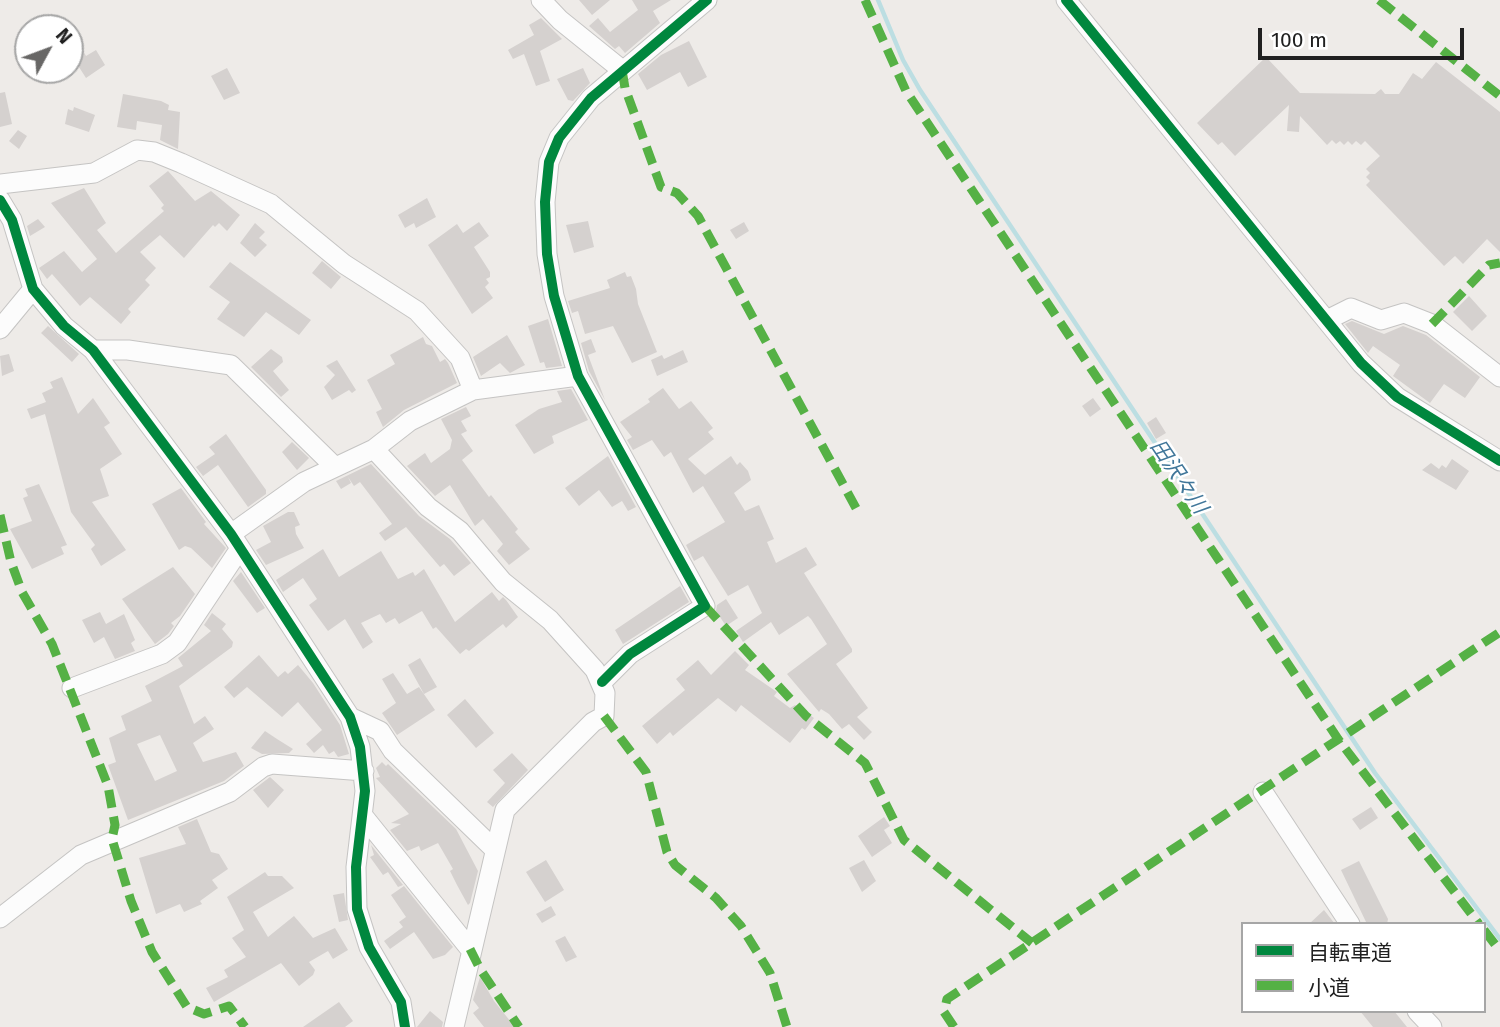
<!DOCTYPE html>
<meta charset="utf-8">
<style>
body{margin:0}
#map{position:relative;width:1500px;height:1027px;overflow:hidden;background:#eeebe8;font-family:"Fira Sans","Noto Sans JP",sans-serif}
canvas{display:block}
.legend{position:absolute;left:1241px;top:922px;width:245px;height:91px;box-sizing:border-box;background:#fff;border:2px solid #a6a6a6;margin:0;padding:9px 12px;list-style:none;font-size:21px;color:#202020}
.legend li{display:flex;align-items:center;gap:14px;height:35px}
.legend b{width:35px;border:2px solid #a6a6a6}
.north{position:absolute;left:14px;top:14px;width:70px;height:70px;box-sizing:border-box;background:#fff;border:2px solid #a6a6a6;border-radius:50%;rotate:49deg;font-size:19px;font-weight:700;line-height:28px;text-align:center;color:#202020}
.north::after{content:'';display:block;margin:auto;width:24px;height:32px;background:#686766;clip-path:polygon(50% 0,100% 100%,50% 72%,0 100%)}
.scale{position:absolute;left:1258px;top:28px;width:206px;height:32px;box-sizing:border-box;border:4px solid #202020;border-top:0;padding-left:9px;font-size:21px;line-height:24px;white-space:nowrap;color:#202020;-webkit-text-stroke:5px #fff;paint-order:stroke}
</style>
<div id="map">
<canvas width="1500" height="1027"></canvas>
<ul class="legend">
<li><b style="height:9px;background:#00873e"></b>自転車道</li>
<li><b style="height:9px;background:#55b145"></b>小道</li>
</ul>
<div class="north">N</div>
<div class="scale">100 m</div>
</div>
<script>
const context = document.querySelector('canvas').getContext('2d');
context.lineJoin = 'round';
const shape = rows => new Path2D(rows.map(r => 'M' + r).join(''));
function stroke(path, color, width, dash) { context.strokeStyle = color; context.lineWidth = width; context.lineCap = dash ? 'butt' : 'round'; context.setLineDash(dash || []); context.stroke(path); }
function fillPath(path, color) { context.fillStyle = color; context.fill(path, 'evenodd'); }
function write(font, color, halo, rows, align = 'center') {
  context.font = font + ' "Fira Sans","Noto Sans JP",sans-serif'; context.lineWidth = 5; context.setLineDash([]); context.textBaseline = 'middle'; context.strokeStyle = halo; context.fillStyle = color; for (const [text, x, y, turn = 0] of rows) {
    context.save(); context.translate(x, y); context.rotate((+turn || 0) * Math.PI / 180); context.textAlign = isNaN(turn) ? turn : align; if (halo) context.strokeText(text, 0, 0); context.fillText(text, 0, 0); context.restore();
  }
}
const stream = shape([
 [878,0,903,60,920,90,1375,773,1500,939]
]);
const building = shape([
 [579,0,610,0,592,15],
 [632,0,671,0,653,11,660,23,625,53,619,46,615,49,589,26,598,18,610,32,638,10],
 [541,18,562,39,540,51,550,81,536,86,524,54,513,59,508,50,534,35,529,25],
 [689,41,707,77,688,87,680,72,647,90,638,74,661,55],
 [79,43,86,56,96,50,105,65,86,78,70,53,70,47],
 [1266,57,1300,93,1375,94,1381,89,1385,94,1399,94,1413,73,1422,79,1436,62,1500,112,1500,252,1487,239,1463,264,1455,256,1444,266,1366,185,1370,181,1366,177,1370,173,1366,169,1380,156,1365,141,1361,145,1356,141,1352,145,1348,141,1344,145,1340,141,1336,144,1332,140,1327,145,1300,116,1299,132,1287,131,1289,105,1235,156,1222,142,1218,145,1197,123],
 [227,68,240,93,224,100,211,76],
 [583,68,590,83,573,101,568,100,557,79],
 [5,92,12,124,0,127,0,93],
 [123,94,161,101,169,105,168,110,180,112,178,149,160,140,162,125,137,121,136,130,117,127],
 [74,107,95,115,89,132,65,124,68,109,73,111],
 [18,130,27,136,19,149,9,141],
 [168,171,195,201,211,191,240,215,227,231,219,223,215,227,213,225,184,258,160,235,140,252,156,268,145,280,150,285,128,309,131,312,121,324,90,297,80,306,52,274,47,279,39,268,64,251,82,272,97,259,51,203,84,188,106,223,97,230,116,253,164,211,161,208,164,205,149,186],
 [427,198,436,217,416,228,414,223,405,228,398,215],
 [38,219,45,227,30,236,27,226],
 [588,221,594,247,574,253,566,225],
 [479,222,489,236,474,247,490,272,490,277,486,279,489,283,485,287,493,298,472,314,428,245,457,224,463,233],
 [744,222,749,231,736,239,730,230],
 [255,223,265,232,259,238,267,245,255,257,240,243],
 [322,261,341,277,331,289,312,273],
 [230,262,311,320,299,335,266,312,244,337,217,319,230,302,209,287],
 [625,272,627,277,631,276,636,289,638,304,657,352,632,363,613,326,585,334,578,311,572,313,568,301,610,288,607,280],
 [1469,296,1487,316,1472,331,1453,312],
 [548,319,562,366,546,368,544,362,540,363,528,326],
 [1352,321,1384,334,1403,326,1426,335,1480,377,1465,398,1444,384,1430,403,1393,376,1400,365,1373,346,1368,353,1345,324],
 [48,326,79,354,72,362,41,333],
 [507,335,525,365,510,373,500,363,481,376,473,357],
 [423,337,426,344,432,346,440,362,445,359,448,363,457,383,404,410,383,427,376,412,382,409,367,380,395,364,390,355],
 [591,339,596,352,588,355,605,400,589,371,581,343],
 [271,349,282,357,283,362,273,371,289,390,281,397,251,367],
 [683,350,688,362,657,376,651,360,662,355,664,359],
 [9,354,14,371,2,376,0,356],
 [337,360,356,390,352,393,349,390,332,400,324,387,335,375,326,366],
 [62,377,78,414,93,398,110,423,104,427,122,454,100,469,109,496,92,502,126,550,101,566,91,549,95,545,71,512,45,414,31,419,27,409,46,402,42,393,53,388,50,382],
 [663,388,679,409,691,401,713,428,708,432,714,439,688,459,705,475,731,456,737,465,740,462,748,471,751,480,734,493,745,511,759,505,774,539,767,542,776,563,806,547,817,565,804,573,852,649,852,652,836,664,868,708,857,717,872,732,864,740,849,724,842,729,829,714,821,709,819,712,787,674,827,644,811,619,808,616,779,635,771,622,743,642,736,631,762,613,748,585,728,596,703,556,694,561,686,545,725,522,703,486,693,493,671,452,664,457,652,440,633,450,627,440,632,437,620,422,650,402,648,399],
 [571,389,588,420,552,436,554,443,534,454,515,425,539,409,562,402,557,391],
 [1093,398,1101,409,1090,417,1082,406],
 [466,407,471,416,461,421,467,431,461,434,473,451,462,460,489,497,491,495,518,529,515,532,530,549,509,565,497,551,503,544,483,519,475,526,450,485,435,496,407,466,425,453,431,463,450,449,452,440,441,419],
 [1156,417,1166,433,1156,439,1147,423],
 [226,434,266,490,266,494,248,507,218,465,203,476,196,467,215,454,209,447],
 [292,442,309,458,297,470,282,452],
 [608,456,636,507,628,511,622,501,612,507,599,490,579,506,565,488],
 [1452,459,1469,471,1456,490,1422,470,1431,463,1439,469,1442,465,1446,468],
 [371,464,419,516,450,539,471,563,454,576,444,564,440,567,406,527,385,541,379,533,392,524,360,482,354,486,348,477,351,483,341,489,336,481],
 [39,484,67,545,61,547,64,554,32,569,10,529,32,521,23,498,28,496,25,489],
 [181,488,206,522,204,524,226,548,212,568,191,548,185,546,179,550,152,504],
 [288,512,294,512,300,525,295,527,296,534,304,548,266,565,256,550,271,542,263,526],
 [323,549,339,577,381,551,398,579,413,572,415,576,424,569,455,622,492,592,499,601,503,597,506,600,518,617,506,628,503,624,469,651,466,649,460,654,436,627,433,629,422,611,399,624,395,618,386,623,380,614,361,623,373,642,363,649,345,619,328,631,309,605,317,599,303,578,283,592,276,580],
 [173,567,195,594,180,616,171,623,174,626,168,634,155,644,122,599],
 [241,572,265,608,257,613,233,581],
 [680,586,689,602,623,644,615,630],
 [726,599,738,618,726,626,716,611,717,605],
 [100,612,106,624,124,614,135,640,131,643,135,651,115,659,104,637,94,643,82,620],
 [212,613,226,624,222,629,233,642,232,647,179,686,194,724,205,716,214,729,193,743,203,762,236,752,244,766,224,781,128,820,108,765,116,762,109,738,126,730,121,716,152,701,145,686,183,666,178,658,211,631,204,625],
 [160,735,177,771,155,781,137,744],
 [735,651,749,665,745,670,777,692,774,696,790,708,795,705,814,718,805,730,802,728,790,743,741,705,736,712,718,698,673,736,670,732,657,744,642,726,685,690,676,679,698,660,711,675],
 [259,655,278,677,285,671,288,674,298,665,313,683,340,725,349,754,338,757,334,751,329,754,323,745,314,753,306,744,322,730,298,702,282,717,247,687,234,698,224,687],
 [420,658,437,687,424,694,408,665],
 [393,673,407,694,419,687,435,710,397,735,382,713,396,703,382,679],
 [465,699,494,733,476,748,447,715],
 [265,731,277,739,293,749,289,753,262,754,251,748],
 [512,753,528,770,493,807,487,802,505,783,493,770],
 [382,762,386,766,388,764,456,829,478,871,470,903,468,905,457,885,450,871,453,869,438,843,421,851,419,846,407,851,390,830,401,824,391,823,409,814,376,778,380,777,376,768],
 [270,777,284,790,268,808,253,790],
 [1371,807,1378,818,1360,830,1352,819],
 [884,817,890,826,884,830,892,843,872,857,858,836],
 [197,819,211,852,219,854,228,869,212,880,218,888,200,901,202,904,184,912,180,904,156,914,139,858,186,844,178,827],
 [371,845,403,885,398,887,388,872,383,875,370,857,374,855],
 [546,860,564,890,545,902,526,872],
 [864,860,876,881,862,892,849,868],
 [1359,861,1388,919,1387,924,1367,924,1341,870],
 [265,872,268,876,282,876,294,888,253,912,268,937,294,916,313,938,335,928,348,950,333,959,328,951,309,962,315,970,313,975,299,986,281,963,214,1002,206,988,228,977,224,970,246,957,232,938,244,930,227,897],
 [404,886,453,947,445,955,433,959,414,932,390,949,384,941,403,927,399,922,406,917,391,895],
 [344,893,348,920,339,922,333,895],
 [551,906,556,915,542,923,536,914],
 [1324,910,1335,924,1309,924],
 [565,936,577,957,566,962,555,941],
 [480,977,494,1001,515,1027,484,1027,473,1013,479,1008,473,1000],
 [339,1002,353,1021,345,1027,303,1027],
 [430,1011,443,1022,442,1027,417,1027],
 [1360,1011,1394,1011,1407,1027,1373,1027]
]);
const minor = shape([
 [541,0,560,20,622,70],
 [1066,0,1361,363,1397,397,1500,461],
 [0,184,94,173,137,150,154,152,181,163,271,204,344,264,417,311,460,358,473,390],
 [0,200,12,220,33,289,64,326,93,350,231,534,350,717,360,747,365,791,356,867,357,909,369,947,401,1002,405,1027],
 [1327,320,1351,308,1381,320,1404,313,1432,324,1500,377],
 [0,329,33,289],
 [93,350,128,350,231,365,335,467],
 [374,449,428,507,460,531,503,582,550,620,595,670,605,693,604,716,593,722,505,810,454,1027],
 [231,534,304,482,374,449,410,421,473,390,578,376],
 [602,682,630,654,705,606,578,376,554,296,547,254,545,202,549,162,559,138,591,98,707,0],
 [72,688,162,654,177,643,239,550],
 [350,717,380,731,393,751,493,848],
 [1263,792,1350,924],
 [364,817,470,949],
 [0,918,81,855,230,792,263,767,272,764,364,771],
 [1417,1011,1432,1027]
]);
const quiet = shape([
 [865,0,906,91,1338,739,1479,924],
 [1379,0,1500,96],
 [622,70,625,88,661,187,677,193,698,216,857,510],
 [1432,324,1489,265,1500,263],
 [0,515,11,562,22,592,52,644,108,786,115,825,112,839,131,901,152,952,187,1007,204,1014,229,1006,245,1027],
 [705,606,806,716,865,763,904,840,1032,943],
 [604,716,646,772,667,852,675,865,716,898,741,926,770,973,787,1027],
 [1484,930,1500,951],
 [470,949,480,969,519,1027],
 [954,1027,944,1012,947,999,1500,632]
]);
const cycleway = shape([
 [1066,0,1361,363,1397,397,1500,461],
 [0,200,12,220,33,289,64,326,93,350,231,534,350,717,360,747,365,791,356,867,357,909,369,947,401,1002,405,1027],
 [602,682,630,654,705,606,578,376,554,296,547,254,545,202,549,162,559,138,591,98,707,0]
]);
const waterNames = [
 ["田沢々川",1178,477,56]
];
stroke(stream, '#bcdee2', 4.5);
fillPath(building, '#d5d1cf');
stroke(minor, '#c5c4c3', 21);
stroke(minor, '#fcfcfc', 19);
stroke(quiet, '#55b145', 9, [18, 9]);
stroke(cycleway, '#00873e', 10);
write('italic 21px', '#41779a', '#fff', waterNames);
</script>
